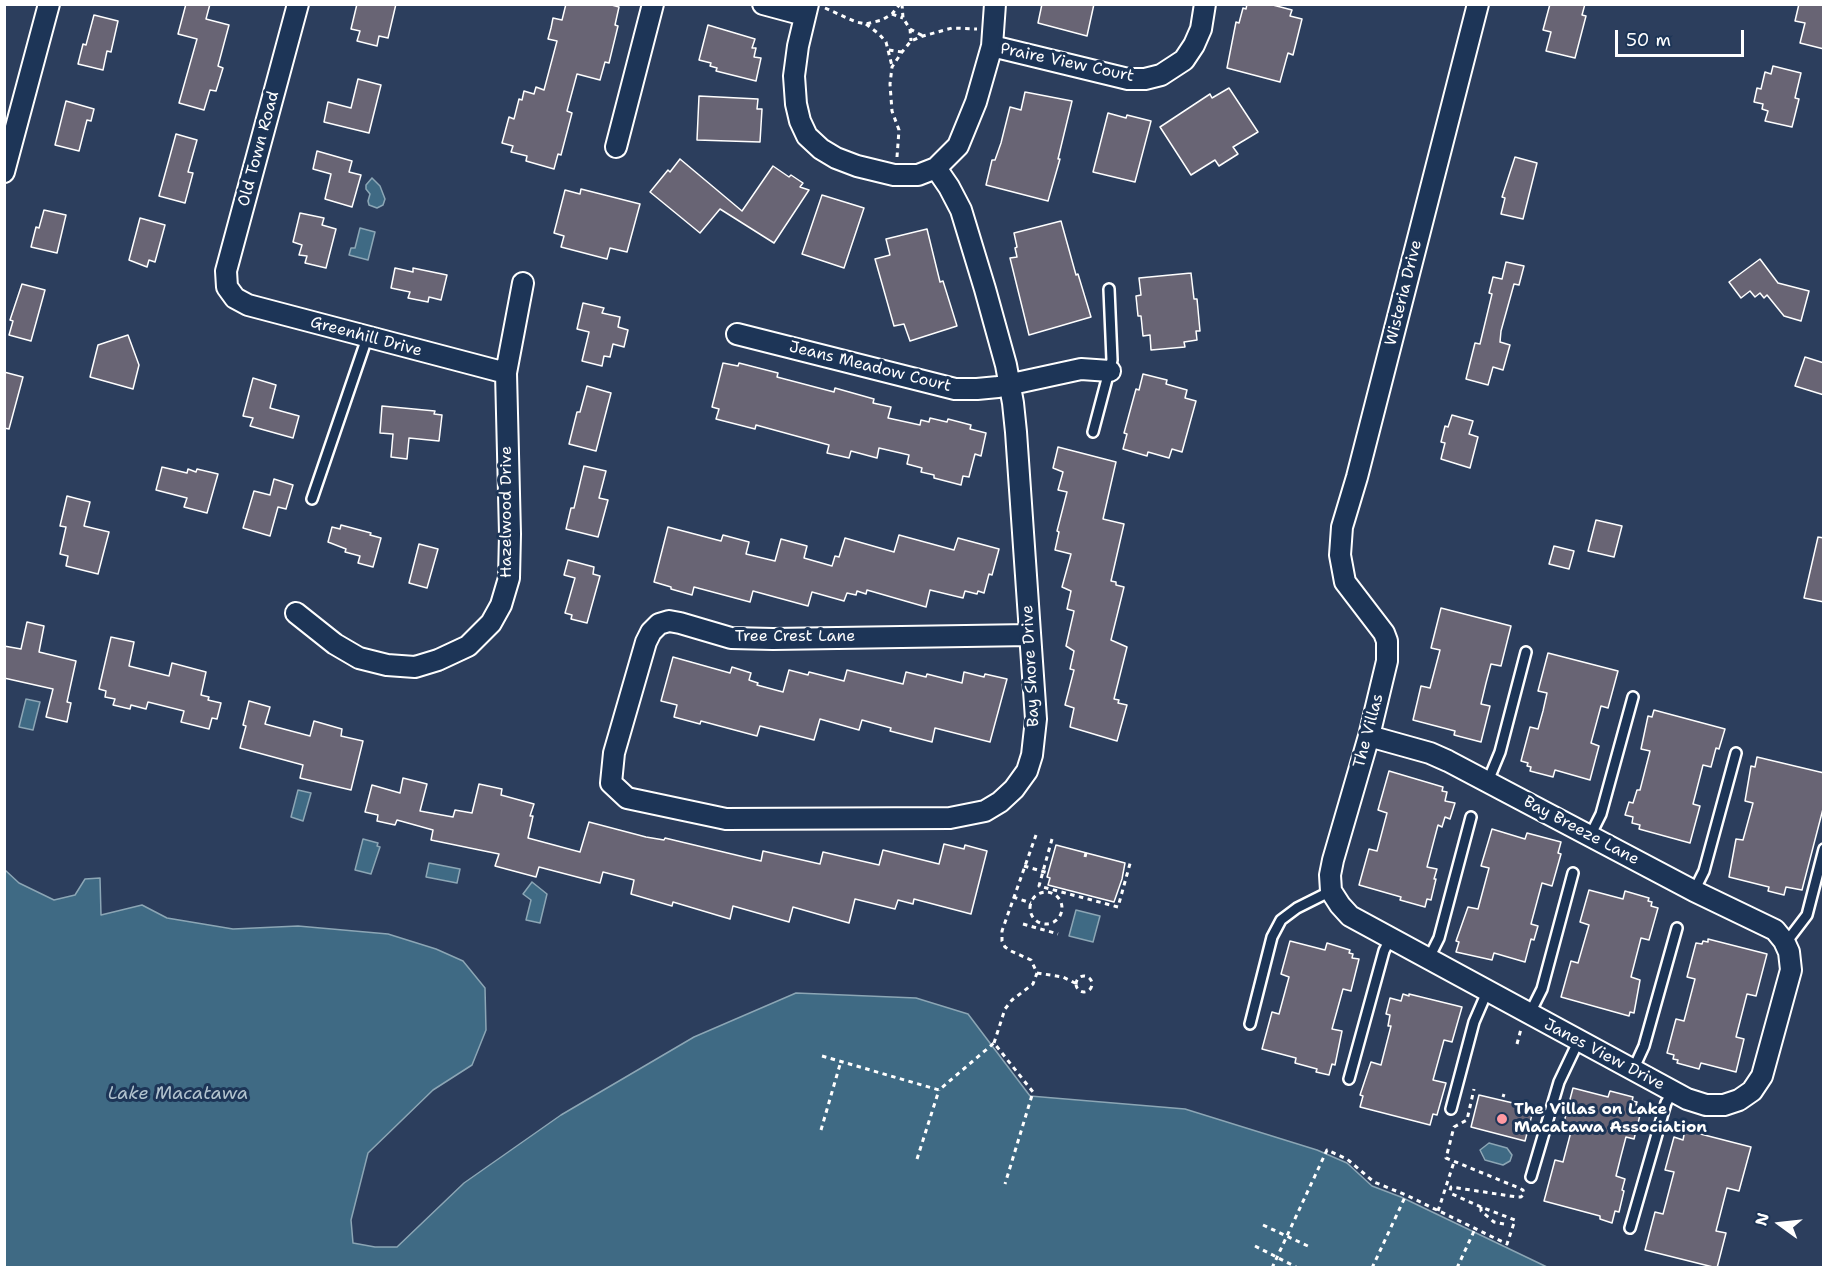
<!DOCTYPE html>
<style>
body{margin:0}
#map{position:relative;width:1828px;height:1272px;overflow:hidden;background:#2c3e5d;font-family:"Shantell Sans",sans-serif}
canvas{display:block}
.frame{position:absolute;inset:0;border:6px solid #fff;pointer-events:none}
.north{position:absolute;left:1750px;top:1194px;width:60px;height:60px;-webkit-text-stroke:4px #1d3557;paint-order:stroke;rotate:285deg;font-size:16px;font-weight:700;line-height:24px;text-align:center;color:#fff}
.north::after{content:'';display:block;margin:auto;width:21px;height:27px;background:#fff;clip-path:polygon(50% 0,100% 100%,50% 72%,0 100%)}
.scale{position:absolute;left:1615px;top:30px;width:129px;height:27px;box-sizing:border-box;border:3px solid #fff;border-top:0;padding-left:8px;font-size:18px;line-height:21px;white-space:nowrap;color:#fff;-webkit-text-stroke:4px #1d3557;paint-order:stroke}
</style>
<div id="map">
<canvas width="1828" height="1272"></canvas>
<div class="frame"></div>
<div class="north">N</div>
<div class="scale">50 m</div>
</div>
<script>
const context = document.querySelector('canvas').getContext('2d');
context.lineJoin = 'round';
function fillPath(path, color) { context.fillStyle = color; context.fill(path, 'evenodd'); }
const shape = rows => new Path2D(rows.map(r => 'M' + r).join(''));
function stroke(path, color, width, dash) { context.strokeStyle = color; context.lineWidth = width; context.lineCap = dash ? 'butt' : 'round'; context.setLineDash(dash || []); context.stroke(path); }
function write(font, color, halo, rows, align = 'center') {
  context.font = font + ' "Shantell Sans",sans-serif'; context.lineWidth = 6; context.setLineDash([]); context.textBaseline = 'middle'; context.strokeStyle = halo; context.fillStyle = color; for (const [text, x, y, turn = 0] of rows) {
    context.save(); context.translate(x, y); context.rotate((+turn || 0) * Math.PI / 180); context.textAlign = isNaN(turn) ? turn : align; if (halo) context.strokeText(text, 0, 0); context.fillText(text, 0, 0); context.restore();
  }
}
const water = shape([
 [372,178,380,186,385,199,383,205,377,208,369,205,368,201,370,194,366,189,366,185,372,178],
 [360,228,375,232,368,260,349,255,351,248,355,248,360,228],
 [26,699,40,702,33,730,19,727,26,699],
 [298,790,311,793,303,821,291,817,298,790],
 [363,839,378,843,377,846,380,847,371,874,355,870,363,839],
 [429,863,460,869,457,883,426,877,429,863],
 [5,870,19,883,54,900,75,895,85,879,100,878,101,915,142,905,167,918,233,929,298,926,388,934,436,949,463,961,485,988,486,1030,472,1065,433,1090,368,1153,351,1220,353,1243,375,1247,397,1247,464,1183,561,1115,694,1037,796,993,916,998,968,1014,1030,1096,1185,1109,1317,1150,1347,1163,1372,1186,1401,1197,1547,1267,5,1267,5,870],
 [532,882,547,894,540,923,526,920,531,900,523,894,532,882],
 [1076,910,1100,916,1093,942,1069,936,1076,910],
 [1489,1143,1507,1148,1512,1155,1510,1161,1503,1165,1485,1160,1480,1150,1489,1143]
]);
const building = shape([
 [186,4,210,4,206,19,229,25,218,66,223,68,216,91,210,90,204,110,179,103,197,39,178,34,186,4],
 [357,4,396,4,388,38,379,36,377,46,357,41,360,31,351,29,357,4],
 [566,4,608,4,619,7,615,25,618,26,609,63,605,62,600,80,577,74,567,111,572,113,561,155,558,154,554,169,526,161,527,156,511,152,513,146,502,143,509,117,514,119,519,99,522,100,524,91,534,94,536,87,544,90,557,41,548,39,551,28,553,18,562,20,566,4],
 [1042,4,1094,4,1087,36,1038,23,1042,4],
 [1247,4,1269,4,1292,10,1290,16,1302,19,1293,55,1288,53,1280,82,1227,68,1236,22,1239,23,1243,8,1246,9,1247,4],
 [1550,4,1585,4,1582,15,1586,16,1575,58,1546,51,1551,32,1543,30,1550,4],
 [1799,4,1824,4,1824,49,1800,43,1805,23,1795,21,1799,4],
 [94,15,118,21,111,52,107,51,103,70,78,64,83,44,86,45,94,15],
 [708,25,755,39,752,48,756,48,754,57,761,58,756,81,716,71,717,68,710,66,711,63,699,60,708,25],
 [1773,66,1801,73,1795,98,1799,99,1792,127,1765,121,1768,111,1762,109,1763,104,1754,102,1757,88,1761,89,1765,72,1771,74,1773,66],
 [358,79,381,85,369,133,324,122,328,102,351,108,358,79],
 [1229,88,1258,132,1233,147,1238,154,1219,166,1215,160,1191,175,1160,127,1210,94,1212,98,1229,88],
 [1025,92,1072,101,1058,159,1060,159,1048,201,986,185,992,160,995,160,1001,143,1010,107,1021,110,1025,92],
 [699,96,758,99,757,109,762,109,760,142,697,140,699,96],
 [66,101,94,109,91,121,87,120,79,151,55,145,66,101],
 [1108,113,1126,118,1127,115,1151,121,1135,182,1093,172,1108,113],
 [176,134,197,140,188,172,193,173,185,203,159,196,176,134],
 [317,151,352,161,349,172,361,175,352,207,325,199,331,174,313,169,317,151],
 [1515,157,1537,163,1523,219,1501,214,1505,198,1502,197,1515,157],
 [680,159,742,211,773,166,789,177,791,175,803,183,800,187,809,190,774,243,720,209,700,233,650,192,668,170,670,172,680,159],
 [581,189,640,204,627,252,610,248,607,259,561,247,564,236,554,233,565,190,580,194,581,189],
 [822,195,864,208,844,268,802,254,822,195],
 [44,210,66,215,57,253,31,247,36,227,39,228,44,210],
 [300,213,324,218,322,225,336,229,326,268,305,263,307,256,299,255,302,245,293,242,300,213],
 [140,218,165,225,155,262,149,260,147,267,129,260,140,218],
 [1061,221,1076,275,1078,274,1091,317,1029,335,1010,258,1017,257,1015,248,1017,247,1014,233,1061,221],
 [927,229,940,282,943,281,957,326,910,341,904,324,894,326,875,259,890,255,886,239,927,229],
 [1760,259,1778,283,1809,291,1801,321,1784,316,1767,295,1764,298,1760,293,1755,297,1750,291,1741,298,1729,282,1760,259],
 [1506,262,1524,266,1519,285,1514,284,1501,331,1500,342,1510,345,1503,370,1493,367,1488,385,1466,379,1475,343,1480,344,1492,294,1489,293,1493,277,1502,279,1506,262],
 [395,268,413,272,413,268,447,275,441,300,429,297,428,302,408,298,410,292,391,288,395,268],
 [1191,273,1194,299,1197,299,1200,331,1196,331,1197,340,1184,342,1185,347,1151,350,1150,335,1143,336,1141,316,1138,316,1136,296,1141,295,1139,278,1191,273],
 [22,284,45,290,31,341,9,335,13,321,10,320,22,284],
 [583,303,604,308,602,313,620,317,618,327,628,330,624,347,613,344,610,357,604,356,602,366,582,361,589,332,577,329,583,303],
 [128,335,139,365,133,389,90,377,98,345,128,335],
 [1805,357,1824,363,1824,395,1795,386,1805,357],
 [723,363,738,366,739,363,778,373,777,377,834,392,835,388,874,399,873,403,891,407,888,418,920,425,921,420,929,422,930,418,947,422,948,419,971,425,970,429,986,433,981,456,975,454,969,477,963,476,961,485,934,478,934,475,921,472,922,468,907,464,909,455,879,448,877,458,851,451,849,458,827,453,829,445,756,425,755,429,716,419,719,409,712,407,723,363],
 [4,372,23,377,9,429,4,428,4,372],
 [1143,374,1167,380,1166,384,1187,390,1185,398,1196,401,1182,452,1172,449,1169,458,1148,452,1147,456,1123,449,1127,434,1124,433,1136,389,1139,390,1143,374],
 [253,378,276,385,270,408,299,416,293,438,250,426,253,418,243,416,253,378],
 [587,386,611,393,596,451,569,444,577,412,580,412,587,386],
 [382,406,435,411,434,414,442,415,439,441,409,438,407,459,391,457,393,434,380,433,382,406],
 [1452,415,1473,421,1469,434,1478,437,1470,468,1441,459,1445,443,1441,442,1445,426,1448,427,1452,415],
 [1058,447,1116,462,1103,519,1124,524,1111,581,1116,582,1116,585,1124,587,1111,640,1127,647,1114,699,1119,700,1118,703,1127,705,1117,741,1070,727,1074,708,1065,705,1074,670,1070,669,1074,651,1066,646,1074,611,1067,609,1071,591,1062,587,1071,554,1055,550,1059,532,1057,531,1067,492,1058,490,1063,472,1053,468,1058,447],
 [584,466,606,471,599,498,608,500,598,537,566,529,571,508,574,508,584,466],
 [162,467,187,473,188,469,196,472,197,469,218,474,207,513,184,507,187,498,156,490,162,467],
 [274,479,293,485,286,509,278,507,270,536,243,528,254,491,270,495,274,479],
 [67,496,90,502,84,526,109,532,98,574,66,566,68,556,60,554,66,527,60,526,67,496],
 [1596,520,1622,526,1614,557,1588,551,1596,520],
 [341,525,371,533,370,535,381,538,373,567,358,563,360,556,345,552,346,549,328,542,332,527,340,529,341,525],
 [668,527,721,541,723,535,749,542,746,554,775,561,781,539,807,546,804,558,832,566,835,556,839,557,845,538,894,552,899,535,954,550,958,538,999,549,992,575,989,574,984,593,978,591,977,594,965,591,963,598,930,590,926,607,867,590,866,594,857,591,856,595,847,593,844,601,812,592,808,606,753,591,750,602,694,587,692,595,671,589,671,587,654,582,668,527],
 [1818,537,1824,538,1824,602,1804,598,1818,537],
 [419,544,438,549,427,588,409,583,419,544],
 [1554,546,1574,551,1569,569,1549,564,1554,546],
 [568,560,594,567,593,574,600,576,587,623,571,619,572,615,565,613,575,578,564,575,568,560],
 [1441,608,1511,626,1501,666,1491,664,1486,683,1481,704,1490,706,1481,742,1454,735,1455,731,1413,720,1421,686,1430,688,1440,650,1431,648,1441,608],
 [27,622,44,626,39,652,76,661,67,702,71,703,67,722,46,717,53,689,4,678,4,646,21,649,27,622],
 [111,637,134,642,129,666,169,676,172,663,206,672,201,695,209,697,208,700,221,703,217,719,212,718,209,729,181,722,184,711,148,702,146,709,131,705,130,709,113,705,115,699,105,697,106,691,99,689,111,637],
 [1548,653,1618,671,1608,708,1601,706,1591,743,1599,746,1590,780,1555,770,1553,777,1530,771,1531,767,1527,766,1528,763,1521,761,1530,727,1538,729,1543,711,1547,693,1538,691,1548,653],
 [673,657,730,673,732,667,751,673,749,680,758,683,757,685,783,692,789,670,808,675,809,672,844,681,847,670,903,684,906,672,926,677,927,674,962,683,964,672,984,677,985,674,1007,679,990,742,935,728,932,742,890,731,891,728,862,720,859,730,820,719,814,740,760,726,757,736,701,721,700,724,674,717,677,705,661,701,673,657],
 [249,701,270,707,265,724,310,736,314,721,342,729,341,736,363,741,351,790,300,778,303,765,240,748,246,726,243,725,249,701],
 [1654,710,1725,729,1719,749,1716,748,1711,767,1703,765,1693,804,1700,806,1690,843,1639,829,1640,825,1632,823,1633,817,1625,815,1629,802,1633,803,1637,790,1640,790,1650,751,1641,749,1648,716,1652,717,1654,710],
 [1757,757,1824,773,1824,805,1802,890,1786,887,1784,895,1768,891,1769,887,1729,877,1736,839,1743,840,1753,803,1745,801,1751,766,1755,767,1757,757],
 [1389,771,1443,787,1442,791,1447,792,1445,801,1455,803,1450,819,1445,817,1442,827,1438,825,1427,867,1437,869,1434,879,1436,879,1431,900,1427,899,1425,907,1400,900,1401,897,1359,885,1369,849,1377,851,1387,813,1378,810,1389,771],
 [403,778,427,784,420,811,453,817,455,810,472,813,479,784,502,789,501,795,534,804,530,816,533,816,528,838,580,852,589,822,646,837,664,840,665,838,761,861,763,851,820,864,823,852,879,865,883,850,939,864,944,844,964,849,965,845,987,851,971,914,914,899,913,904,898,900,895,909,855,899,849,923,793,907,789,922,733,906,730,919,673,902,672,906,631,894,634,880,603,872,600,883,539,867,536,877,495,866,499,854,431,840,433,830,397,820,395,825,377,821,378,815,365,812,372,785,400,793,403,778],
 [1492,829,1525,839,1527,833,1561,842,1558,853,1561,854,1552,886,1542,883,1531,924,1538,926,1534,940,1531,939,1525,962,1494,953,1492,960,1456,952,1459,942,1456,941,1468,907,1478,909,1489,868,1481,866,1492,829],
 [1056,845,1125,863,1122,879,1114,902,1048,885,1050,878,1047,877,1056,845],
 [1589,890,1623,899,1625,891,1649,898,1648,901,1652,902,1651,906,1658,908,1649,940,1641,938,1631,977,1640,980,1634,1013,1630,1012,1629,1016,1561,997,1571,961,1578,963,1589,925,1580,922,1589,890],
 [1708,939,1767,954,1756,996,1747,994,1736,1037,1744,1039,1736,1072,1701,1063,1699,1069,1677,1063,1678,1060,1673,1059,1674,1055,1667,1053,1676,1019,1684,1021,1695,979,1687,977,1696,943,1702,944,1703,941,1708,942,1708,939],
 [1290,941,1325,950,1327,943,1350,950,1349,953,1353,954,1352,958,1359,959,1351,991,1343,989,1332,1029,1342,1031,1335,1065,1332,1064,1329,1075,1316,1072,1317,1069,1295,1063,1296,1058,1262,1049,1272,1012,1279,1014,1289,977,1281,974,1290,941],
 [1403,994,1409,996,1409,994,1462,1007,1452,1042,1444,1040,1433,1080,1446,1083,1437,1115,1433,1114,1430,1125,1360,1107,1363,1096,1360,1095,1371,1062,1381,1065,1391,1026,1388,1026,1390,1015,1386,1014,1390,998,1401,1001,1403,994],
 [1573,1088,1608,1097,1610,1091,1633,1097,1632,1101,1637,1102,1636,1105,1642,1107,1634,1139,1626,1137,1621,1156,1616,1176,1625,1179,1622,1190,1624,1191,1619,1212,1615,1211,1612,1223,1600,1219,1600,1216,1544,1201,1555,1160,1563,1162,1573,1124,1564,1122,1573,1088],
 [1479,1095,1530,1107,1529,1110,1533,1111,1525,1141,1471,1127,1479,1095],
 [1685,1130,1751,1147,1739,1191,1727,1188,1716,1231,1726,1233,1717,1268,1645,1250,1655,1212,1663,1214,1674,1172,1665,1170,1674,1137,1683,1140,1685,1130]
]);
const path = shape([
 [902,4,903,18,910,29,911,41],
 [825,8,856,22,866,24,882,20,892,14,900,4],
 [892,14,903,18],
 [866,24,879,34,886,42,892,66],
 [910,29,923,36],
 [889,50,902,52],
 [897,157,899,130,892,111,890,84,892,67,902,52,911,41,923,36,952,28,977,29],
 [1052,839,1039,886,1118,907,1131,860],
 [1085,857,1087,849],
 [1024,866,1048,873],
 '1030 908a16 16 0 1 1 32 0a16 16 0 1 1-32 0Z',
 [1013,897,1031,903],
 [1023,924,1058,934],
 [1037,973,1063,977,1075,983],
 '1076 984a8 8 0 1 1 16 0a8 8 0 1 1-16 0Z',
 [994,1043,1005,1009,1012,1000,1033,984,1037,973,1031,960,1011,951,1005,947,1002,941,1002,931,1036,835],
 [1517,1044,1521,1029],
 [822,1056,939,1090,994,1043,1033,1092,1005,1184],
 [1503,1097,1504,1094],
 [821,1130,841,1061],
 [917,1159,939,1090],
 [1481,1207,1481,1211,1494,1222,1504,1224],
 [1438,1211,1454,1162],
 [1263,1225,1310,1247],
 [1255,1246,1298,1268],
 [1272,1268,1327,1150,1347,1159,1374,1182,1406,1195,1507,1244,1515,1220,1481,1207,1452,1194,1450,1191,1451,1187,1517,1197,1521,1197,1524,1194,1523,1190,1519,1188,1446,1158,1454,1127,1467,1120,1474,1089],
 [1372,1268,1406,1195],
 [1457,1268,1475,1229]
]);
const lane = shape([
 [1093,432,1112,360,1109,289],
 [312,499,367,338],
 [1488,781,1500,752,1526,652],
 [1590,836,1601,814,1633,697],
 [1694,891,1704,871,1736,753],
 [1784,941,1791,936,1807,915,1824,849],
 [1428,960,1439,938,1471,817],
 [1529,1015,1542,989,1573,873],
 [1250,1024,1272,937,1281,920,1297,908,1331,891],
 [1633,1070,1644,1046,1677,928],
 [1349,1079,1384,951,1390,939],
 [1451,1109,1474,1022,1487,992],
 [1531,1177,1559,1082,1579,1040],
 [1630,1228,1666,1103,1673,1091]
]);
const street = shape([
 [298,4,226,271,227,287,235,298,248,305,506,373],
 [763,4,804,15],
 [808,4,798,46,794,76,796,104,800,121,807,136,821,149,836,158,857,166,894,175,918,175,936,168,958,146,976,102,992,46,995,4],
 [992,46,1128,79,1145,79,1161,75,1184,60,1194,45,1201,29,1205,4],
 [616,147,653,4],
 [936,168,949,187,961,210,985,289,1006,365,1013,403,1016,432,1036,719,1032,755,1027,771,1014,789,1000,802,985,811,950,818,726,819,627,798,611,783,614,753,646,642,651,632,659,624,669,621,680,623,731,638,773,639,1030,635],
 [4,172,49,4],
 [737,334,955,389,977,389,998,387,1081,369,1110,371],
 [296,613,335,644,359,658,387,665,415,667,438,660,468,646,491,623,501,605,509,578,510,534,506,373,523,283],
 [1369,736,1430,753,1448,761,1694,891,1775,930,1784,941,1789,952,1791,970,1762,1076,1752,1091,1739,1100,1724,1105,1706,1105,1687,1099,1350,916,1340,905,1331,891,1330,875,1333,860,1369,736,1387,661,1387,641,1384,633,1345,582,1340,555,1342,527,1357,477,1478,4]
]);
const markers = [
 [1502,1119,6,"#ff9aa2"]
];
const streetNames = [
 ["Praire View Court",1067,63,12],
 ["Old Town Road",259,149,-75],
 ["Wisteria Drive",1404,293,-76],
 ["Greenhill Drive",366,337,15],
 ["Jeans Meadow Court",870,367,14],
 ["Hazelwood Drive",507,512,-90],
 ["Tree Crest Lane",795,637],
 ["Bay Shore Drive",1031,666,-93],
 ["The Villas",1369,731,-75],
 ["Bay Breeze Lane",1581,831,28],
 ["Janes View Drive",1604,1055,28]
];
const poiNames = [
 ["The Villas on Lake",1514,1110],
 ["Macatawa Association",1514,1128]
];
const waterNames = [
 ["Lake Macatawa",178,1094]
];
fillPath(water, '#3f6a84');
stroke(water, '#8ca6b5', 1.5);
fillPath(building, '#686474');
stroke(building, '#fff', 1.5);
stroke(lane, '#fff', 14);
stroke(street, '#fff', 24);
stroke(path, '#fff', 3, [4.5, 4.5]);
stroke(lane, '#1d3557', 9);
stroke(street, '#1d3557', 20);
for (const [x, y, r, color] of markers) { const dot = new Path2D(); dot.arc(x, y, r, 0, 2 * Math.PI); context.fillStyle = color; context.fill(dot); stroke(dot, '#1d3557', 2); }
write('16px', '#fff', '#1d3557', streetNames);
write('bold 16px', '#fff', '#1d3557', poiNames, 'left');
write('italic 18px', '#b2c3ce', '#1d3557', waterNames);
</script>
